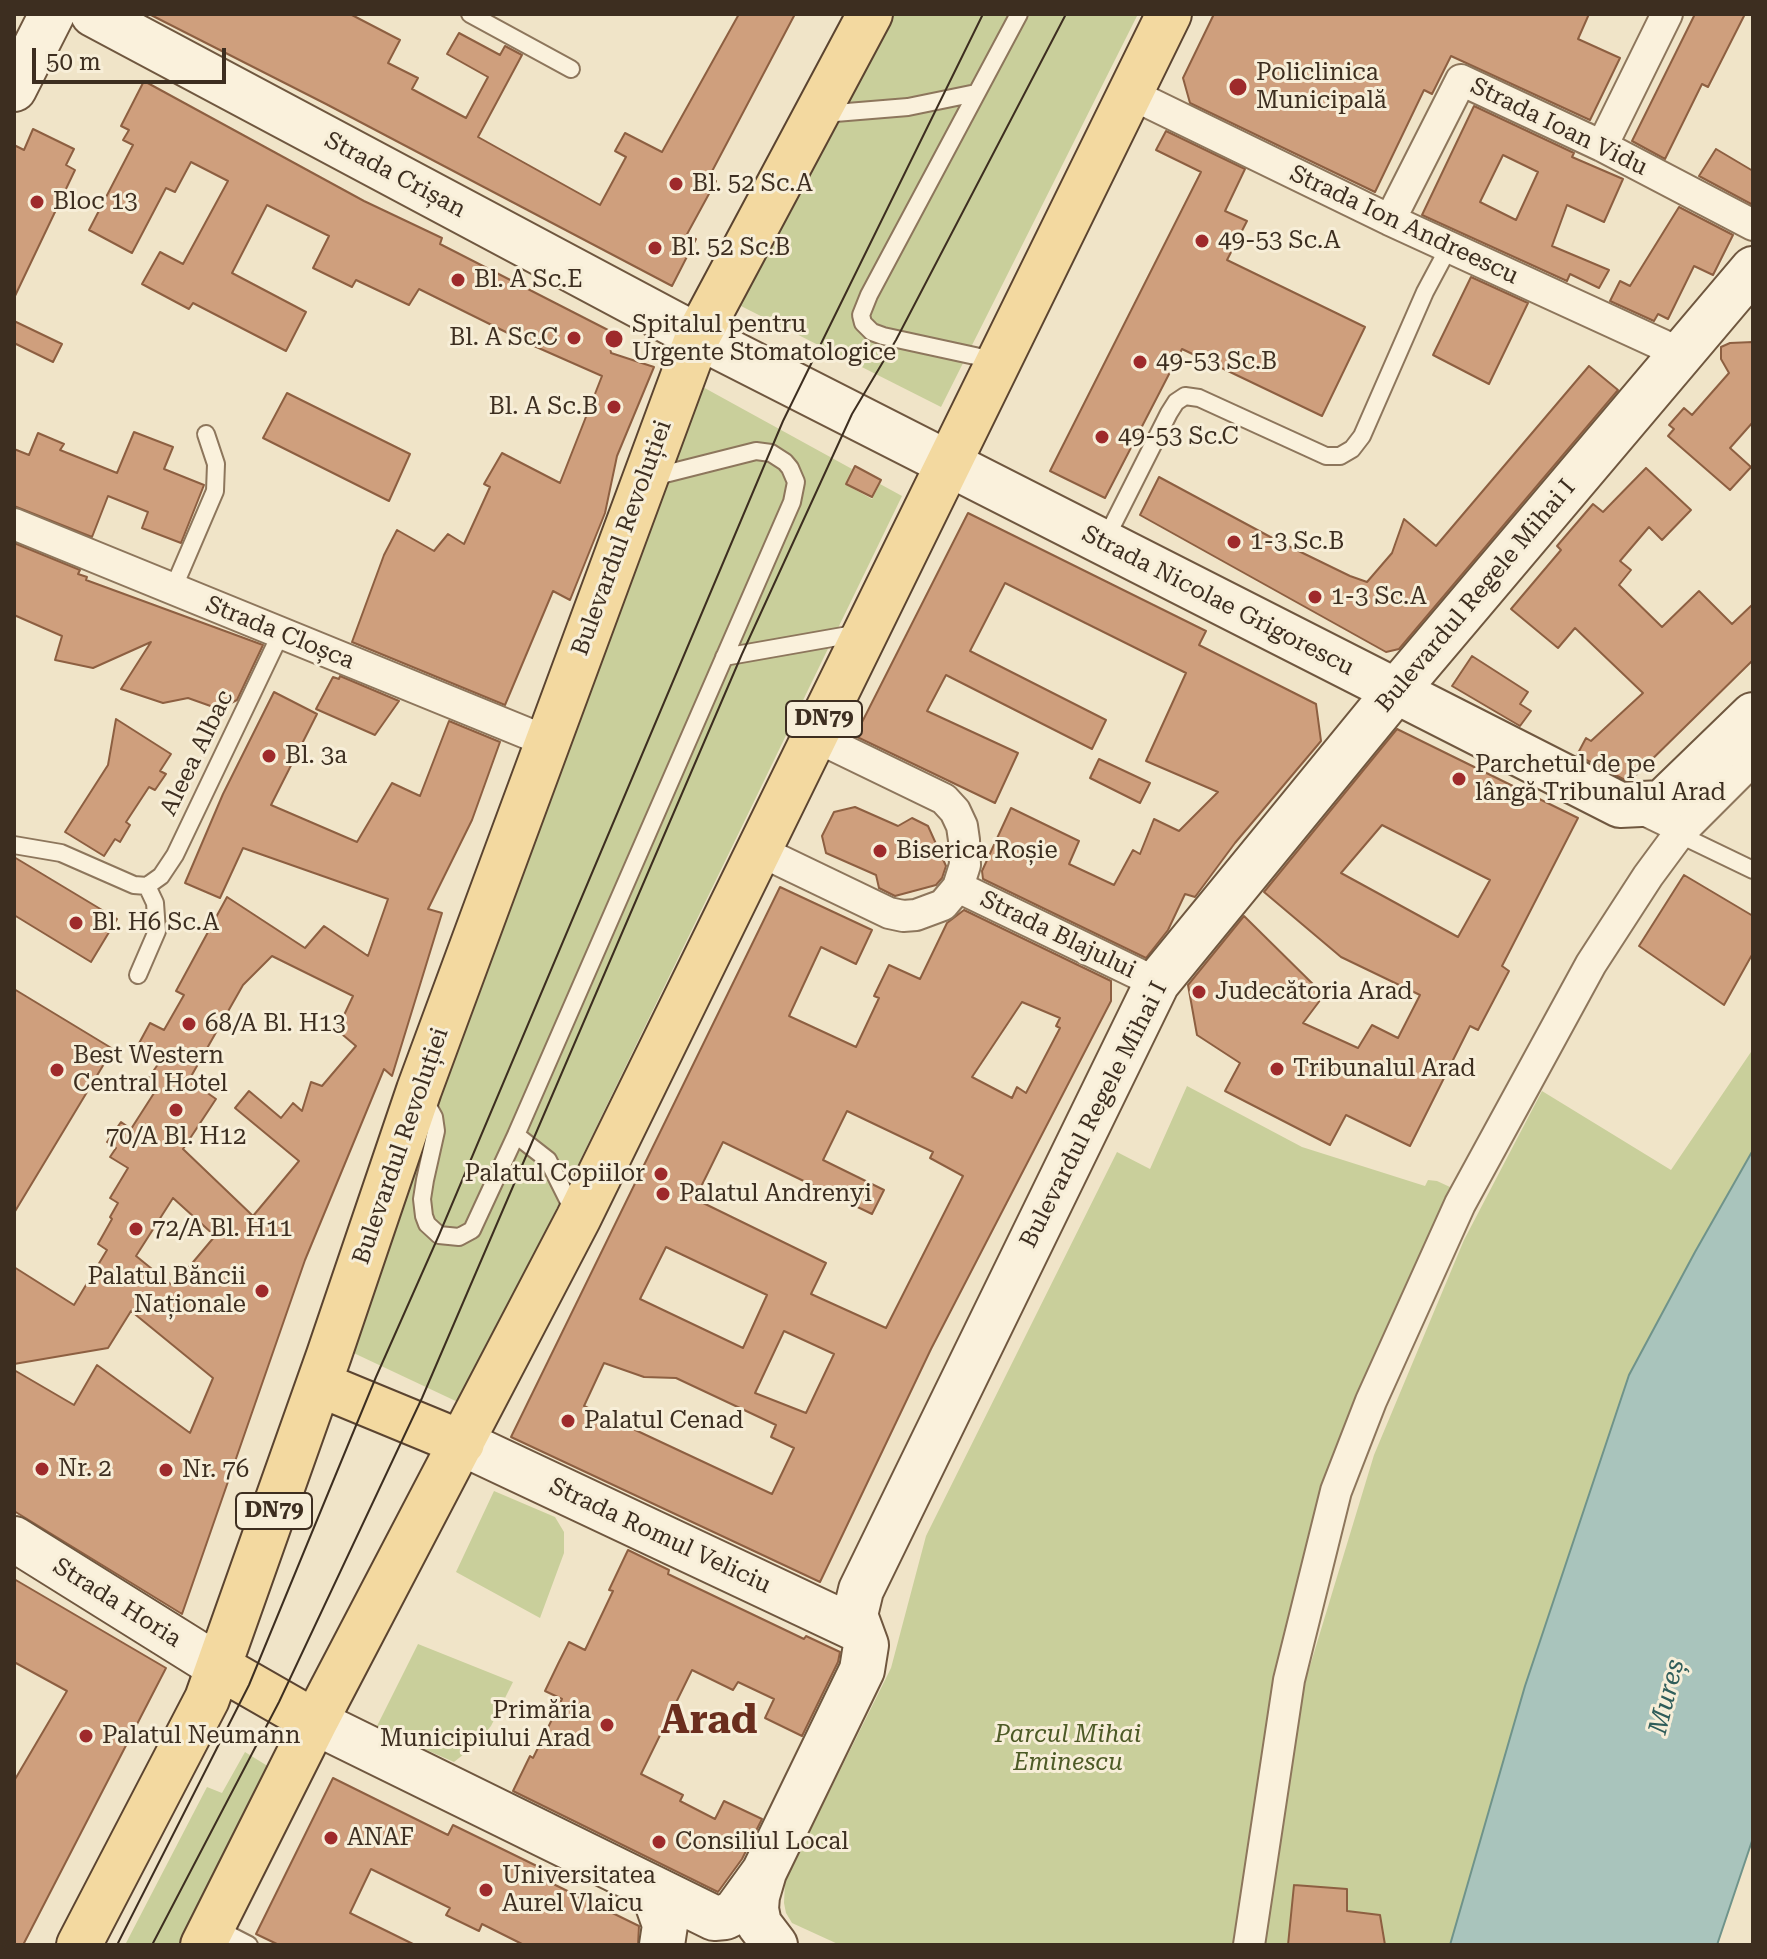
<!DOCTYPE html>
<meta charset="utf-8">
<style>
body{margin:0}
#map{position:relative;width:1767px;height:1959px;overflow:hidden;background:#f0e4c8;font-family:"Roboto Serif",serif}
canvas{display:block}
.frame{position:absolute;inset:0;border:16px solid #3d2e20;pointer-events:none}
.scale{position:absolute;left:32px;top:48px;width:194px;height:36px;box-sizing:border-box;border:4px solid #3d2e20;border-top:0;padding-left:10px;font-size:24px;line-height:28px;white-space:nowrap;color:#3d2e20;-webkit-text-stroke:6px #f7eed8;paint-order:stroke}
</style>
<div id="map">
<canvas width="1767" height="1959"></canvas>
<div class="frame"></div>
<div class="scale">50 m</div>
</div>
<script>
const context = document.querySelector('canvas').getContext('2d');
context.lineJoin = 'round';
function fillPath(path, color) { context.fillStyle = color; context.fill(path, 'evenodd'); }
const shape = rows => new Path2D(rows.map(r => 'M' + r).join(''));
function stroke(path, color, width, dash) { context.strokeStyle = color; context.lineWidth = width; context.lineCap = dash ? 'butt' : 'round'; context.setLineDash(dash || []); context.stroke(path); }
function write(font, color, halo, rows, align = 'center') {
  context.font = font + ' "Roboto Serif",serif'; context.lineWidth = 6; context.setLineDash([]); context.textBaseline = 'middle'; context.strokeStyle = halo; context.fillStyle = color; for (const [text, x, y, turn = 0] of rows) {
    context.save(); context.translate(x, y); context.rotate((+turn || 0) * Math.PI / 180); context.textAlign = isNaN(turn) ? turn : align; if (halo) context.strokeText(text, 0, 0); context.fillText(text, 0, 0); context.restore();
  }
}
const green = shape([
 [890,14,1138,14,941,407,737,304],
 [701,386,852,469,845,484,872,499,880,484,902,496,462,1404,343,1348],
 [1753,1049,1753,1150,1695,1252,1629,1376,1525,1686,1450,1945,1255,1945,1306,1679,1374,1455,1464,1240,1542,1091,1671,1170],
 [1187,1086,1302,1147,1425,1186,1428,1180,1437,1181,1450,1187,1447,1193,1451,1195,1342,1447,1241,1945,840,1945,792,1923,786,1913,784,1903,785,1881,891,1668,926,1536,1117,1152,1150,1169],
 [494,1491,555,1517,564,1532,564,1553,540,1618,456,1572],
 [418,1644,513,1682,491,1726,474,1746,454,1762,376,1728],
 [245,1752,274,1770,183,1945,125,1945,207,1787,222,1793]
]);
const water = shape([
 [1753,1150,1753,1838,1717,1945,1450,1945,1525,1686,1629,1375,1695,1252,1753,1150]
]);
const building = shape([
 [149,14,350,14,400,40,388,63,418,78,412,89,466,118,488,77,447,54,459,33,500,55,505,46,522,55,478,137,600,205,626,157,615,151,625,133,662,152,739,14,795,14,709,177,716,181,686,236,696,239,672,286,326,104,149,14],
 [1214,14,1589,14,1578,39,1620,58,1590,120,1451,56,1432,94,1424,90,1375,192,1190,103,1183,78,1214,14],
 [1695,14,1745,14,1708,87,1702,84,1665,159,1632,141,1695,14],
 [144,81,364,201,442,238,440,244,608,330,611,353,654,367,617,456,605,513,570,600,553,591,505,705,352,642,384,555,397,530,434,551,448,534,464,544,490,487,484,484,502,453,560,483,602,376,534,346,419,289,409,305,356,280,352,287,313,268,329,236,267,205,232,273,306,312,286,351,193,303,189,309,142,284,160,252,183,264,228,181,191,162,175,192,166,188,132,253,89,230,133,145,123,140,129,130,121,126,144,81],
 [1474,106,1574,153,1572,157,1623,179,1604,222,1567,205,1552,246,1609,270,1599,288,1570,274,1567,281,1422,215,1474,106],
 [1503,155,1538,172,1516,220,1480,202,1503,155],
 [33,129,74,149,66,165,75,170,14,298,14,145,24,150,33,129],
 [1166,131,1245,169,1225,211,1247,221,1227,260,1365,327,1322,416,1182,349,1105,498,1050,471,1201,172,1156,150,1166,131],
 [1716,149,1753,171,1753,205,1699,176,1716,149],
 [1679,207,1733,235,1713,275,1694,266,1668,319,1658,314,1654,321,1610,301,1620,281,1630,286,1679,207],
 [1471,277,1528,303,1489,384,1433,355,1471,277],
 [14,321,62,344,53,362,14,343,14,321],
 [1753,342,1753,422,1730,448,1751,467,1730,490,1668,436,1674,429,1669,425,1684,408,1692,415,1729,373,1721,359,1721,347,1730,343,1753,342],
 [1589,366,1618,390,1399,649,1386,652,1140,515,1159,477,1276,540,1350,576,1367,582,1392,553,1404,519,1436,546,1589,366],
 [287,393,410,454,389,501,263,438,287,393],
 [134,432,173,447,164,469,204,485,181,543,142,528,148,512,108,496,92,537,14,506,14,449,29,455,38,433,64,444,60,450,117,473,134,432],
 [855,466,881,480,872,497,846,484,855,466],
 [1646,468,1691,510,1662,540,1649,527,1620,561,1631,570,1619,585,1662,627,1699,591,1732,624,1753,604,1753,660,1632,779,1625,780,1577,755,1586,738,1591,741,1643,693,1575,628,1558,648,1511,609,1561,550,1557,546,1593,504,1603,512,1646,468],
 [968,513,1206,631,1199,645,1316,704,1321,741,1235,843,1195,897,1185,894,1168,930,1146,958,983,879,982,871,1011,808,1079,841,1069,864,1114,885,1133,850,1140,854,1154,819,1179,831,1218,792,1146,761,1186,673,1005,583,970,651,1106,720,1092,749,946,675,927,711,1018,753,995,803,855,736,968,513],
 [14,543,80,570,78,574,87,577,86,580,263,645,237,700,219,709,188,698,163,703,121,689,151,642,93,668,55,660,62,636,14,615,14,543],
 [1472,656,1528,692,1520,704,1531,711,1520,726,1452,686,1472,656],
 [340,676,399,701,375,735,316,709,333,677,339,679,340,676],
 [274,692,317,714,271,805,357,842,392,783,420,796,449,721,500,742,472,820,428,909,442,913,392,1076,384,1069,305,1260,182,1614,14,1511,14,1370,74,1405,97,1365,190,1433,213,1378,131,1311,108,1348,14,1364,14,1267,74,1305,107,1250,98,1244,112,1219,110,1217,118,1203,110,1198,128,1168,110,1157,116,1148,107,1142,121,1122,131,1129,156,1090,145,1083,161,1060,137,1047,150,1023,164,1030,184,995,176,991,227,897,305,948,324,926,368,956,388,899,243,848,220,898,185,883,223,794,274,692],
 [272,956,353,996,337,1030,356,1046,322,1086,311,1082,302,1111,293,1103,281,1118,249,1091,235,1108,299,1161,253,1216,183,1149,216,1099,189,1080,243,985,272,956],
 [173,1198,215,1236,173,1286,136,1256,173,1198],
 [116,719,171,754,160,771,166,774,155,790,149,787,126,822,130,825,120,842,115,839,104,856,65,832,108,765,116,719],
 [1397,729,1578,818,1502,966,1509,971,1478,1030,1470,1026,1410,1146,1346,1115,1330,1145,1225,1091,1240,1063,1197,1035,1188,985,1244,916,1324,995,1303,1023,1358,1048,1372,1025,1398,1038,1420,995,1341,957,1264,892,1397,729],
 [1382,825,1490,880,1458,937,1341,873,1382,825],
 [1099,759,1150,783,1140,803,1090,778,1099,759],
 [855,807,898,826,912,818,928,826,946,866,942,878,936,885,895,896,879,888,876,875,826,853,822,836,834,812,855,807],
 [14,857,117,919,91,962,14,915,14,857],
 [1684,875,1753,916,1753,953,1724,1005,1639,946,1684,875],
 [780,887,872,930,856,964,821,947,789,1016,856,1047,879,998,874,996,889,965,920,979,947,923,964,910,1111,981,1111,1001,931,1349,820,1582,511,1437,780,887],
 [1022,1002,1060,1018,1056,1026,1060,1028,1026,1093,1017,1087,1012,1098,972,1077,1022,1002],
 [847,1111,933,1152,930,1158,963,1176,886,1328,811,1294,826,1263,695,1199,723,1142,872,1214,884,1190,823,1160,847,1111],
 [666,1247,767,1295,743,1348,640,1299,666,1247],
 [784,1331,834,1354,806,1413,755,1393,784,1331],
 [604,1363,644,1377,676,1378,776,1425,771,1437,794,1448,772,1494,584,1406,604,1363],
 [14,989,113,1049,14,1213,14,989],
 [628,1550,669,1570,668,1574,804,1639,806,1636,840,1652,838,1662,802,1736,765,1718,774,1699,738,1682,733,1690,692,1670,641,1774,683,1795,680,1801,715,1819,724,1801,762,1819,742,1859,718,1892,513,1791,530,1756,533,1758,562,1699,545,1691,558,1664,569,1642,585,1650,613,1591,609,1590,628,1550],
 [14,1579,166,1668,23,1945,14,1945,14,1781,67,1691,14,1662,14,1579],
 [333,1778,448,1835,453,1825,545,1870,541,1878,639,1926,638,1945,524,1945,482,1924,479,1931,446,1915,450,1908,371,1869,350,1913,415,1945,279,1945,256,1934,333,1778],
 [1294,1885,1347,1889,1347,1911,1380,1915,1385,1945,1288,1945,1294,1885]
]);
const lane = shape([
 [470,14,571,69],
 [823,114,908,107,976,93],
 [998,361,883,336,872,332,863,323,861,315,869,295,1019,14],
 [1104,542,1169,413,1176,402,1185,396,1199,398,1326,456,1340,456,1352,449,1362,436,1425,292,1449,247],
 [173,589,215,491,216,464,206,434],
 [724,657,860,633],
 [1643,817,1753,870],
 [14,845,61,853,134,885,147,886,161,876,175,855,281,633],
 [138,975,157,931,155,903,147,886],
 [423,1097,434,1117,436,1131,425,1180,422,1199,424,1216,427,1224,439,1235,459,1237,472,1230,516,1135,792,502,796,482,790,468,785,462,771,453,756,451,653,477],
 [516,1135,548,1160,574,1212],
 [214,1927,249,1945]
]);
const street = shape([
 [1131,94,1390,220,1680,353],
 [1602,146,1667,14],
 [1390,220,1461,80,1602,146,1753,225],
 [14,524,546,741],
 [760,851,889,913,903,916,916,915,943,905,958,887,965,865,964,840,962,826,955,811,944,799,816,737],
 [958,887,1157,983],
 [1249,1945,1289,1680,1336,1491,1371,1401,1460,1204,1591,964,1648,876,1679,834,1753,760]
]);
const secondary = shape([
 [93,14,674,324,1620,805,1662,803,1753,715],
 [14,89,52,14],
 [462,1443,859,1630],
 [14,1539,219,1667],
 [315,1722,714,1918,725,1917,735,1912,764,1872],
 [652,1888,665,1925,662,1945],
 [775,1945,759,1924,756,1909,757,1896,764,1872,862,1670,866,1645,855,1615,861,1590,1157,983,1396,691,1753,269]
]);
const primary = shape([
 [319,1384,462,1443],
 [219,1667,315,1722],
 [79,1945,207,1699,329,1355,419,1090,698,336,870,14],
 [203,1945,315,1722,578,1219,1169,14]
]);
const tram = shape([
 [117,1945,249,1685,376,1377,439,1235,783,421,983,14],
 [152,1945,279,1702,422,1398,742,654,852,414,896,340,1066,14]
]);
const markers = [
 [1238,87,10,"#9e2a2b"],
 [676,184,8,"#9e2a2b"],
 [37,202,8,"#9e2a2b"],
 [1202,241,8,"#9e2a2b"],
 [655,248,8,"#9e2a2b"],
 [458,280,8,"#9e2a2b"],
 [574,338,8,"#9e2a2b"],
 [614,339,10,"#9e2a2b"],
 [1140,362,8,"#9e2a2b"],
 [614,407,8,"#9e2a2b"],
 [1102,437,8,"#9e2a2b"],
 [1234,542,8,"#9e2a2b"],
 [1315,597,8,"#9e2a2b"],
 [269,756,8,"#9e2a2b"],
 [1459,779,8,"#9e2a2b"],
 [880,851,8,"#9e2a2b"],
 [76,923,8,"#9e2a2b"],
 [1199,992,8,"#9e2a2b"],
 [189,1024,8,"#9e2a2b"],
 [1277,1069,8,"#9e2a2b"],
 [57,1070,8,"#9e2a2b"],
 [176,1110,8,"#9e2a2b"],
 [661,1174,8,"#9e2a2b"],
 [663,1194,8,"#9e2a2b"],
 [136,1229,8,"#9e2a2b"],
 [262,1291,8,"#9e2a2b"],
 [568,1421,8,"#9e2a2b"],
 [42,1469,8,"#9e2a2b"],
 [166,1470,8,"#9e2a2b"],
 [607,1725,8,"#9e2a2b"],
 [86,1736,8,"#9e2a2b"],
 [331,1838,8,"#9e2a2b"],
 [659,1842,8,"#9e2a2b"],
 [486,1890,8,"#9e2a2b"]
];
const shields = [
 [824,719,76],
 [274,1511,76]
];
const shieldNames = [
 ["DN79",824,719],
 ["DN79",274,1511]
];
const poiNames = [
 ["Policlinica",1256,73],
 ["Municipală",1256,101],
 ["Bl. 52 Sc.A",692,184],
 ["Bloc 13",53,202],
 ["49-53 Sc.A",1218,241],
 ["Bl. 52 Sc.B",671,248],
 ["Bl. A Sc.E",474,280],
 ["Spitalul pentru",632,325],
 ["Urgente Stomatologice",632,353],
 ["Bl. A Sc.C",558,338,"right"],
 ["49-53 Sc.B",1156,362],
 ["Bl. A Sc.B",598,407,"right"],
 ["49-53 Sc.C",1118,437],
 ["1-3 Sc.B",1250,542],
 ["1-3 Sc.A",1331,597],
 ["Bl. 3a",285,756],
 ["Parchetul de pe",1475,765],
 ["lângă Tribunalul Arad",1475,793],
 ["Biserica Roșie",896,851],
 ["Bl. H6 Sc.A",92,923],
 ["Judecătoria Arad",1215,992],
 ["68/A Bl. H13",205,1024],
 ["Best Western",73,1056],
 ["Central Hotel",73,1084],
 ["Tribunalul Arad",1293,1069],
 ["70/A Bl. H12",176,1137,"center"],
 ["Palatul Copiilor",645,1174,"right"],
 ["Palatul Andrenyi",679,1194],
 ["72/A Bl. H11",152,1229],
 ["Palatul Băncii",246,1277,"right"],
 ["Naționale",246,1305,"right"],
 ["Palatul Cenad",584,1421],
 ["Nr. 2",58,1469],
 ["Nr. 76",182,1470],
 ["Primăria",591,1711,"right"],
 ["Municipiului Arad",591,1739,"right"],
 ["Palatul Neumann",102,1736],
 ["ANAF",347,1838],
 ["Consiliul Local",675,1842],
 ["Universitatea",502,1876],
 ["Aurel Vlaicu",502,1904]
];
const streetNames = [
 ["Strada Ioan Vidu",1559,127,26],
 ["Strada Crișan",395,175,28],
 ["Strada Ion Andreescu",1404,225,25],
 ["Bulevardul Revoluției",622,538,-70],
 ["Bulevardul Regele Mihai I",1476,596,-50],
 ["Strada Nicolae Grigorescu",1218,601,27],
 ["Strada Cloșca",280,633,22],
 ["Aleea Albac",197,753,-64],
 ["Strada Blajului",1058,935,26],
 ["Bulevardul Regele Mihai I",1094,1115,-63],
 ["Bulevardul Revoluției",401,1146,-71],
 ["Strada Romul Veliciu",660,1536,25],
 ["Strada Horia",117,1603,32]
];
const parkNames = [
 ["Parcul Mihai",1068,1735],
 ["Eminescu",1068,1763]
];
const waterNames = [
 ["Mureș",1667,1697,-76]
];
const townNames = [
 ["Arad",709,1721]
];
fillPath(green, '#c9cf9b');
fillPath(water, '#a9c4bc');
stroke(water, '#6f938a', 2);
fillPath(building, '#cf9f7d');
stroke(building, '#8d5f41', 2);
stroke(lane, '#8d765c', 20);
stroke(street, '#8d765c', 34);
stroke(secondary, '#6f573f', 48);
stroke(primary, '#5b4430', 48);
stroke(lane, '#faf1dc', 16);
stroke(street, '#faf1dc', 30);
stroke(secondary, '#faf1dc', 44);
stroke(primary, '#f3d9a0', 44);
stroke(tram, '#3d2e20', 2);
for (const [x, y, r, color] of markers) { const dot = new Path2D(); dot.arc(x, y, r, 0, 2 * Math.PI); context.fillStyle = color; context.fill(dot); stroke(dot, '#f7eed8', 3); }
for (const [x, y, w] of shields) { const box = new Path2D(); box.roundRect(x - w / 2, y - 18, w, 36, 6); context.fillStyle = '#f7eed8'; context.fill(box); stroke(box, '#3d2e20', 2); }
write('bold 22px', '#3d2e20', null, shieldNames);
write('24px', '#3d2e20', '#f7eed8', poiNames, 'left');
write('24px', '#3d2e20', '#f7eed8', streetNames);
write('italic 24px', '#4d5a26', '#f7eed8', parkNames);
write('italic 26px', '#2f5d5a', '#f7eed8', waterNames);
write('bold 40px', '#6b2e1e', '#f7eed8', townNames);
</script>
